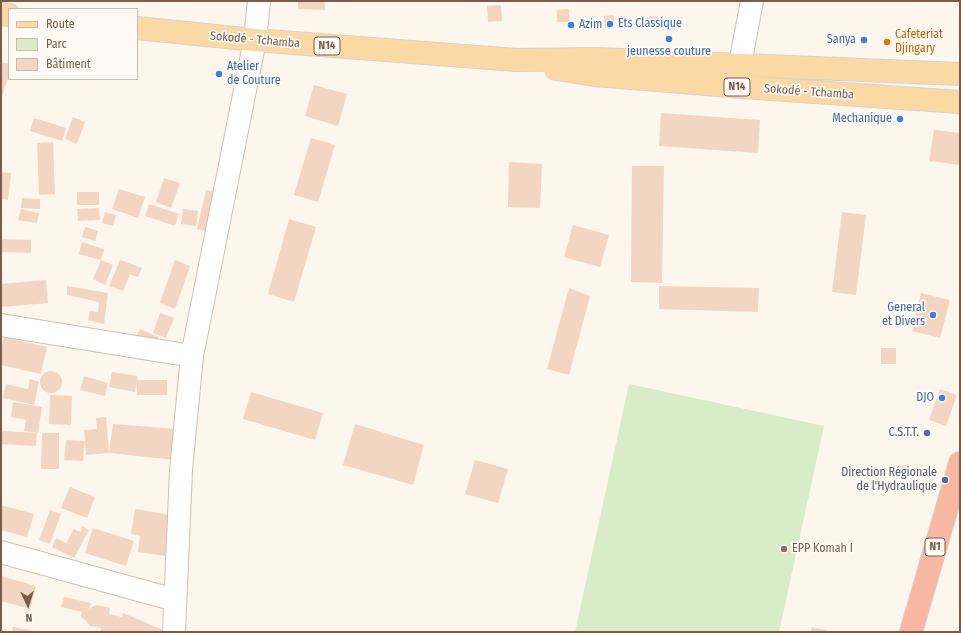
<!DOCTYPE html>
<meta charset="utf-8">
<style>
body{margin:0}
#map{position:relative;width:961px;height:633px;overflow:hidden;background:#fdf6ec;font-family:"Fira Sans Condensed",sans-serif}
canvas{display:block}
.frame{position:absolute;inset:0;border:2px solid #7a5c4d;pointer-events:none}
.legend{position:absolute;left:8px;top:8px;width:130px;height:72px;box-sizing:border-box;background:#fffaf3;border:1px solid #cabbb1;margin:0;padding:5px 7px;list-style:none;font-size:12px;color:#7a5c4d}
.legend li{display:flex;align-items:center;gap:8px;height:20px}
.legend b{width:20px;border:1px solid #cabbb1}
.north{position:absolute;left:8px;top:585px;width:40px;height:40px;-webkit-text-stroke:3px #fffaf3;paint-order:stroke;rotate:176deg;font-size:11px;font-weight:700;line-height:16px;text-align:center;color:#7a5c4d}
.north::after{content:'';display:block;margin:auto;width:14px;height:18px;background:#7a5c4d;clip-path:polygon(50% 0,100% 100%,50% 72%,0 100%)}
</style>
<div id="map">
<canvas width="961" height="633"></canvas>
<div class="frame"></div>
<ul class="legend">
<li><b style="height:5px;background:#fbd9a5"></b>Route</li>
<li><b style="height:11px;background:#d8ecc9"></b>Parc</li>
<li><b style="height:11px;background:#f3d5c3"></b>Bâtiment</li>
</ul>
<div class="north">N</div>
</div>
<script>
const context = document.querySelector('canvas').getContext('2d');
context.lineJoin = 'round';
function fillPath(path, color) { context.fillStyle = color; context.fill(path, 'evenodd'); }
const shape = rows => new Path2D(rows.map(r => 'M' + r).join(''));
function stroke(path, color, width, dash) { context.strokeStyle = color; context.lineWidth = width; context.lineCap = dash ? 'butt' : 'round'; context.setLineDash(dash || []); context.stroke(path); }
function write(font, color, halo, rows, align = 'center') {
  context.font = font + ' "Fira Sans Condensed",sans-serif'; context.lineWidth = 3.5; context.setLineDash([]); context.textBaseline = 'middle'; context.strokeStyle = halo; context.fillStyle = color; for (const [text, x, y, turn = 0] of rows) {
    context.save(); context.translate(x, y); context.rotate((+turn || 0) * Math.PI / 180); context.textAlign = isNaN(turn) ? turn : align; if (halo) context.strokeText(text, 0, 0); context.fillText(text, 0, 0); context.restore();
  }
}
const green = shape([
 [629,384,824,426,779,632,575,632]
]);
const building = shape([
 [298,1,325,1,325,10,298,9],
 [501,5,502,21,488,22,487,6],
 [569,9,570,22,557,22,557,10],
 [614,15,614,28,605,28,604,16],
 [647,17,657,17,657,29,647,29],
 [1,62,9,64,9,75,1,100],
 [314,85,347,94,338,126,305,116],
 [661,113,760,120,758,153,659,146],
 [73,117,85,122,77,144,65,139],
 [34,118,66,128,62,141,30,131],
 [934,130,960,133,960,165,929,161],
 [311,138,335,145,318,202,294,195],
 [53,142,55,194,39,195,37,143],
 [509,162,542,164,540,208,508,207],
 [632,166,664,166,662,283,631,282],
 [1,172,11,173,8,200,1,199],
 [164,178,180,183,171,208,156,202],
 [119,189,145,197,138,218,112,209],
 [206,190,218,192,210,232,197,229],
 [77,192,99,192,99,205,77,205],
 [22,198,40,199,40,209,21,208],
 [149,204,179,214,175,226,145,216],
 [99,208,100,220,78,221,77,209],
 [21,209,39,213,37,223,18,220],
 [183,209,198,211,196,226,181,224],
 [105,212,116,215,113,226,102,223],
 [842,212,866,215,856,295,832,292],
 [289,219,316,227,294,302,268,294],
 [573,225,609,235,600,267,564,257],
 [85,227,98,231,95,241,82,237],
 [1,239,31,240,31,253,1,252],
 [82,242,104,249,101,260,79,254],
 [101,260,113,265,105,285,93,279],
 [120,260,142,268,138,277,130,274,123,291,109,286],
 [175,260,190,266,175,309,160,303],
 [46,280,48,303,2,307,1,284],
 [67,286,108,293,104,324,88,320,90,311,98,312,99,302,67,295],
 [659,286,759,288,758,312,659,309],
 [569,288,590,296,569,375,547,369],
 [921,293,950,300,940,338,912,331],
 [160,313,174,318,166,338,153,333],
 [140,329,159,337,155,344,136,336],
 [4,337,47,347,41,374,1,365,1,349],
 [881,348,896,348,896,364,881,364],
 '40 382a11 11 0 1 1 22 0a11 11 0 1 1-22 0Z',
 [112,372,138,376,135,392,109,387],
 [84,376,108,383,105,396,80,390],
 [30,379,39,382,34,405,3,398,6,384,28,389],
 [137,380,167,380,167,395,137,395],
 [940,389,957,395,946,426,929,420],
 [251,392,323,413,315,440,243,419],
 [50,395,72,396,71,425,49,424],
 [13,402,42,407,38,433,24,431,26,420,11,417],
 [106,417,109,453,113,424,178,429,176,460,109,453,86,455,85,441,83,461,64,460,66,440,85,441,84,430,97,429,96,418],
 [355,424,424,445,413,485,343,465],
 [2,431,37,433,36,446,1,444],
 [42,433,59,433,59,469,41,469],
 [475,460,508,469,498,503,465,494],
 [70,487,95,497,87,518,61,508],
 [1,505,34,514,27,537,1,530],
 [135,509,171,515,165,556,138,552,140,536,131,534],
 [50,510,61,514,50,544,39,540],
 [82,526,89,530,74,558,52,547,56,538,66,543,74,529,81,532],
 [93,528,134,541,126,566,85,553],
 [1,576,36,586,30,609,1,601],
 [64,597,91,603,89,609,96,605,110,608,109,614,122,617,123,613,168,632,100,632,101,628,90,626,86,621,81,617,82,612,61,607],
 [13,627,34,631,34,632,12,632],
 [812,627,829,631,829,632,811,632]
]);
const minor = shape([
 [740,64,752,1],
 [1,325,192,356],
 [1,552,175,600],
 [174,632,181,470,192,356,255,40,259,1]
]);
const major = shape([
 [1,14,9,15],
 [137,28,255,40,516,60,596,59,960,74],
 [556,69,595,75,742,87,960,102]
]);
const highway = shape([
 [911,632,960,463]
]);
const markers = [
 [610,24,4,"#3f7fe0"],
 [571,25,4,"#3f7fe0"],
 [669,39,4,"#3f7fe0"],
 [864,40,4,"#3f7fe0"],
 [887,42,4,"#e8710a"],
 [219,74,4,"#3f7fe0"],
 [900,119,4,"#3f7fe0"],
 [933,315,4,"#3f7fe0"],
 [942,398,4,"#3f7fe0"],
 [927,433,4,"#5c6f8a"],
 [945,480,4,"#5c6f8a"],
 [784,549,4,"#8d6e63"]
];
const shields = [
 [327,46,26],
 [737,87,26],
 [935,547,20]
];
const shieldNames = [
 ["N14",327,46],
 ["N14",737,87],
 ["N1",935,547]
];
const shopNames = [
 ["Ets Classique",618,24,"left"],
 ["Azim",579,25,"left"],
 ["Sanya",856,40],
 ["jeunesse couture",669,52,"center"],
 ["Atelier",227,67,"left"],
 ["de Couture",227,81,"left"],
 ["Mechanique",892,119],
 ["General",925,308],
 ["et Divers",925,322],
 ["DJO",934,398]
];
const foodNames = [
 ["Cafeteriat",895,35],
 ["Djingary",895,49]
];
const streetNames = [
 ["Sokodé - Tchamba",255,40,5],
 ["Sokodé - Tchamba",809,92,4]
];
const serviceNames = [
 ["C.S.T.T.",919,433],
 ["Direction Régionale",937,473],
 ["de l'Hydraulique",937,487]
];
const educationNames = [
 ["EPP Komah I",792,549]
];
fillPath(green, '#d8ecc9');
fillPath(building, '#f3d5c3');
stroke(minor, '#d1beb0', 24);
stroke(major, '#dad1cd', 24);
stroke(highway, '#dad1cd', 24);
stroke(minor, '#fff', 22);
stroke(major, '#fbd9a5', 22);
stroke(highway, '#f7b7a3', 22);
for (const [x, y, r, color] of markers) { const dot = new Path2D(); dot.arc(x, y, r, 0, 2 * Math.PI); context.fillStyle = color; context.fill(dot); stroke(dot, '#fffaf3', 1.5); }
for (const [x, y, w] of shields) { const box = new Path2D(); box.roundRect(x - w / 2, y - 9, w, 18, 3); context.fillStyle = '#fffaf3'; context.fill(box); stroke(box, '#7a5c4d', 1); }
write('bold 11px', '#7a5c4d', null, shieldNames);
write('12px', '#366cbe', '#fffaf3', shopNames, 'right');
write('12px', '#c56008', '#fffaf3', foodNames, 'left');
write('12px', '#7a5c4d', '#fffaf3', streetNames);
write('12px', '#4e5e75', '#fffaf3', serviceNames, 'right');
write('12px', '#785e54', '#fffaf3', educationNames, 'left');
</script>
